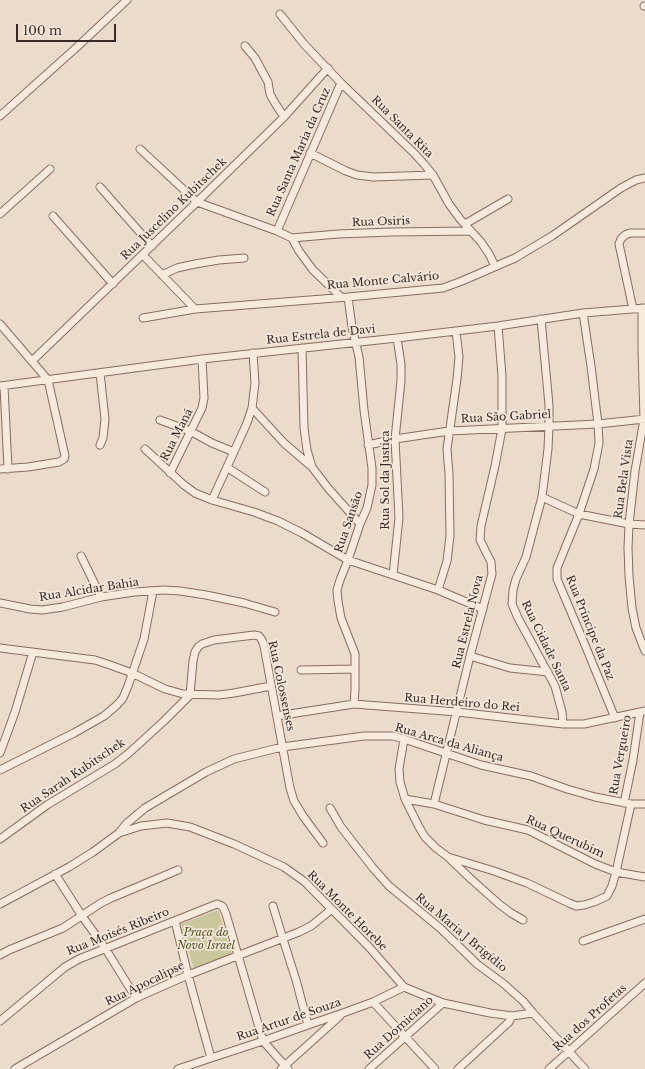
<!DOCTYPE html>
<meta charset="utf-8">
<style>
body{margin:0}
#map{position:relative;width:645px;height:1069px;overflow:hidden;background:#ecdbca;font-family:"Libre Baskerville",serif}
canvas{display:block}
.scale{position:absolute;left:16px;top:24px;width:100px;height:18px;box-sizing:border-box;border:2px solid #392922;border-top:0;padding-left:5px;font-size:12px;line-height:14px;white-space:nowrap;color:#392922;-webkit-text-stroke:3px #f4e7d9;paint-order:stroke}
</style>
<div id="map">
<canvas width="645" height="1069"></canvas>
<div class="scale">100 m</div>
</div>
<script>
const context = document.querySelector('canvas').getContext('2d');
context.lineJoin = 'round';
function fillPath(path, color) { context.fillStyle = color; context.fill(path, 'evenodd'); }
const shape = rows => new Path2D(rows.map(r => 'M' + r).join(''));
function stroke(path, color, width, dash) { context.strokeStyle = color; context.lineWidth = width; context.lineCap = dash ? 'butt' : 'round'; context.setLineDash(dash || []); context.stroke(path); }
function write(font, color, halo, rows, align = 'center') {
  context.font = font + ' "Libre Baskerville",serif'; context.lineWidth = 3.5; context.setLineDash([]); context.textBaseline = 'middle'; context.strokeStyle = halo; context.fillStyle = color; for (const [text, x, y, turn = 0] of rows) {
    context.save(); context.translate(x, y); context.rotate((+turn || 0) * Math.PI / 180); context.textAlign = isNaN(turn) ? turn : align; if (halo) context.strokeText(text, 0, 0); context.fillText(text, 0, 0); context.restore();
  }
}
const green = shape([
 [218,910,232,955,194,970,181,924]
]);
const minor = shape([
 [644,6,645,6],
 [280,14,304,44,341,83,414,153,424,164,433,175,449,204,460,219,481,242,489,254,495,266],
 [245,46,255,58,262,71,268,82,270,94,275,103,284,117],
 [0,116,77,47,127,0],
 [140,149,197,202,277,231,292,238,299,251,313,270,341,297],
 [310,153,346,171,357,175,373,177,433,175],
 [100,187,152,246],
 [0,214,50,169],
 [53,216,113,284],
 [465,224,508,199],
 [277,231,341,83],
 [292,238,338,234,391,232,471,231],
 [143,255,195,309],
 [162,275,177,268,195,264,219,260,244,258],
 [348,297,352,327,359,357,364,410,372,468,372,485,367,508,360,524,348,560,340,580,337,590,338,601,341,618,355,654,355,691,354,704],
 [642,308,642,349,644,419,635,471,629,524,628,548,629,576,632,608,636,628,645,651],
 [633,309,619,244,621,239,625,235,630,233,645,233],
 [583,313,591,366,598,424,599,443,594,469,579,514,557,568,557,579,585,645,615,718],
 [143,318,195,309,348,297,443,288,462,281,515,258,552,236,621,188,636,180,645,178],
 [541,319,549,405,549,425,548,449,542,497,526,557,516,579,513,590,512,604,518,618,555,686,562,712,563,724],
 [0,324,48,380,65,456,64,459,59,462,28,467,0,469],
 [302,348,304,428,307,450,312,467,328,488,360,524],
 [32,361,197,202,284,117,328,68],
 [100,373,105,419,103,438,100,445],
 [0,386,202,359,397,338,498,326,583,313,645,308],
 [4,386,8,469],
 [252,408,284,443,312,467],
 [160,420,190,431,212,443,234,452],
 [368,445,395,439,449,431,598,424,645,419],
 [145,449,184,485,195,493,212,500,254,512,278,521,302,533,348,560,438,590,483,609],
 [228,468,265,492],
 [170,473,202,408,204,398,202,359],
 [542,497,579,514,629,524,645,525],
 [212,500,247,423,252,408,255,383,253,353],
 [81,556,101,597],
 [393,575,399,518,395,439,401,381,401,364,397,338],
 [438,590,447,561,450,536,449,474,447,449,457,379,459,357,456,331],
 [0,603,30,609,42,610,63,607,101,597,134,592,164,590,180,591,206,595,244,603,275,612],
 [0,648,95,660,110,665,132,673,165,689,183,694,219,695,234,693,271,686],
 [470,656,510,668,548,672],
 [301,670,355,669],
 [277,716,354,704,457,712,563,724,584,724,645,711],
 [404,739,399,769,400,782,405,799,419,827,425,837,436,848,448,857,494,871,527,883,569,903,576,906,584,905,594,902,607,896,612,886,616,872,631,804],
 [0,753,15,712,33,652],
 [0,770,74,733,104,716,117,705,123,698,128,686,144,639,153,591],
 [405,799,434,804,484,820,528,830,595,864,616,872,645,877],
 [624,803,633,760,640,712],
 [434,804,470,656,492,574,491,562,480,540,481,526,495,466,502,429,502,376,498,326],
 [330,808,341,827,373,868,389,886,440,928,477,964,504,984,523,1001,533,1013,585,1069],
 [119,833,141,826,167,823,190,827,234,844,284,867,305,882,369,947,404,987,433,999,443,1003,490,1013,512,1016,533,1013],
 [0,839,47,805,115,764,129,753,164,721,190,695,193,661,195,652,198,647,202,644,214,640,254,635,259,636,262,640,264,646,290,788,294,801,303,816,323,843],
 [450,859,471,879,499,904,511,913,523,920],
 [55,874,82,916,105,948,136,998],
 [0,904,69,867,93,852,119,833,126,824,145,808,206,772,234,759,282,747,364,736,393,736,404,739,481,765,531,776,567,789,595,797,631,804,645,804],
 [273,906,283,939,296,980,308,1025],
 [175,921,188,975,211,1058],
 [583,941,645,919],
 [0,955,9,950,63,928,101,903,111,898,178,870],
 [373,1002,435,1069],
 [0,1021,65,967,79,959,217,904,220,905,223,907,226,914,263,1041,288,1069],
 [15,1069,136,998,188,975,299,932,311,926,332,909],
 [178,1069,211,1058,263,1041,308,1025,343,1013,373,1002,404,987],
 [281,1069,340,1016],
 [369,1069,443,1003],
 [458,1069,509,1022,512,1016],
 [549,1069,645,983]
]);
const streetNames = [
 ["Rua Santa Rita",402,127,45],
 ["Rua Santa Maria da Cruz",299,152,-66],
 ["Rua Juscelino Kubitschek",174,209,-44],
 ["Rua Osiris",381,222,-2],
 ["Rua Monte Calvário",383,281,-5],
 ["Rua Estrela de Davi",321,335,-6],
 ["Rua São Gabriel",506,417,-3],
 ["Rua Maná",177,435,-63],
 ["Rua Bela Vista",624,479,-82],
 ["Rua Sol da Justiça",386,480,-90],
 ["Rua Sansão",349,522,-71],
 ["Rua Alcidar Bahia",89,590,-9],
 ["Rua Estrela Nova",468,622,-76],
 ["Rua Príncipe da Paz",590,628,68],
 ["Rua Cidade Santa",546,646,64],
 ["Rua Colossenses",281,686,78],
 ["Rua Herdeiro do Rei",462,703,5],
 ["Rua Arca da Aliança",449,743,16],
 ["Rua Vergueiro",621,755,-80],
 ["Rua Sarah Kubitschek",73,776,-34],
 ["Rua Querubim",565,837,25],
 ["Rua Monte Horebe",347,911,45],
 ["Rua Moisés Ribeiro",118,932,-22],
 ["Rua Maria J Brigídio",461,933,40],
 ["Rua Apocalipse",145,984,-26],
 ["Rua dos Profetas",590,1018,-42],
 ["Rua Artur de Souza",289,1020,-19],
 ["Rua Domiciano",399,1028,-42]
];
const parkNames = [
 ["Praça do",206,933],
 ["Novo Israel",206,946]
];
fillPath(green, '#cac69e');
stroke(minor, '#876d5f', 9);
stroke(minor, '#f7eadd', 7);
write('11px', '#392922', '#f4e7d9', streetNames);
write('italic 11px', '#51542a', '#f4e7d9', parkNames);
</script>
